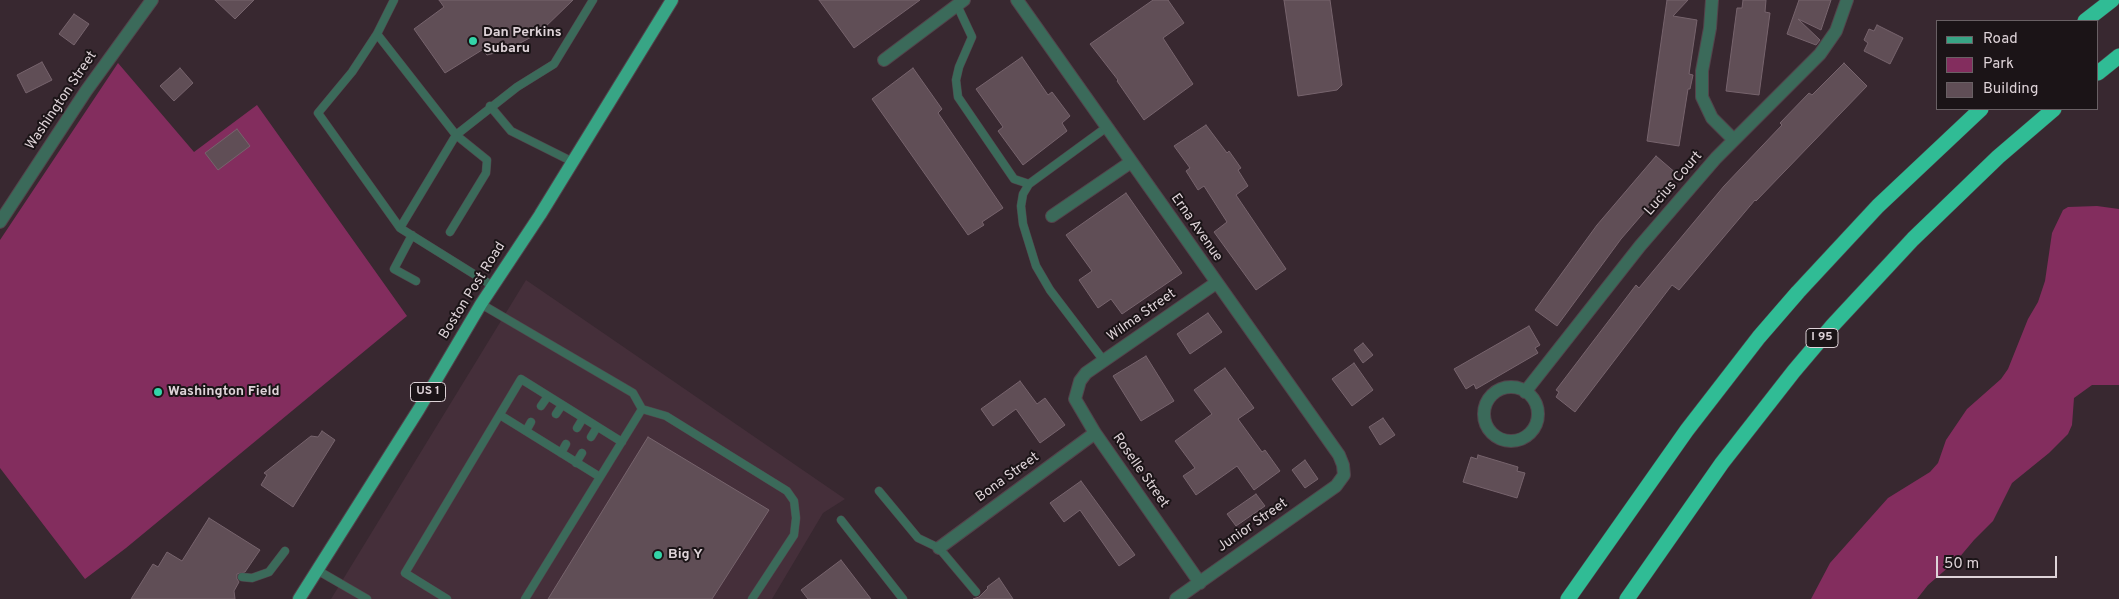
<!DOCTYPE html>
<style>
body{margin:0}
#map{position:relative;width:2119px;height:599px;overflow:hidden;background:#382830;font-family:Overpass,sans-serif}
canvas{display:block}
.legend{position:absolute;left:1936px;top:20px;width:162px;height:90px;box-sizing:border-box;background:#1b1417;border:1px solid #696064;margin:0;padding:6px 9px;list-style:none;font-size:15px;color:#ded3d8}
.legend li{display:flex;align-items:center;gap:10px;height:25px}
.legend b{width:25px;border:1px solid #696064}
.scale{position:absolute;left:1936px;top:556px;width:121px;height:22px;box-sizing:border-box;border:2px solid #ded3d8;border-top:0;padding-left:6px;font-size:15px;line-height:18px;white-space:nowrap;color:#ded3d8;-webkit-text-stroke:4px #1b1417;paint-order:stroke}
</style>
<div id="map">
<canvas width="2119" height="599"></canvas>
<ul class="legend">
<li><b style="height:6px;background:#38a585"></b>Road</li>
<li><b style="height:14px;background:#832d5e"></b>Park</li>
<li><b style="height:14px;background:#604e56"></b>Building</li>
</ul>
<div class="scale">50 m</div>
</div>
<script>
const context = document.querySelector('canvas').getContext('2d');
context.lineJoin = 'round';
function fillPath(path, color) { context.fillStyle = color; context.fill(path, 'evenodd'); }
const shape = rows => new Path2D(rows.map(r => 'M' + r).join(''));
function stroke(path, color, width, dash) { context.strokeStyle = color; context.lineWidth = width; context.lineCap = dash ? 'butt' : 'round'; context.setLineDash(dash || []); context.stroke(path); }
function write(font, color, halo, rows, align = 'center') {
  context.font = font + ' Overpass,sans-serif'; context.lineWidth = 4; context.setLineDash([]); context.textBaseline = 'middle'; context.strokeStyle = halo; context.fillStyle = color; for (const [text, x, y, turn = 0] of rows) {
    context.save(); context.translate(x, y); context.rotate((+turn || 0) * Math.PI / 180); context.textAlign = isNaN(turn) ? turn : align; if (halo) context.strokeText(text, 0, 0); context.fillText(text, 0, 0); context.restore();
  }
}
const built = shape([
 [526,280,845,499,823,513,772,599,331,599]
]);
const green = shape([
 [118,63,194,152,257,105,407,316,126,548,85,579,0,468,0,240],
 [2097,206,2119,209,2119,385,2092,385,2074,398,2072,425,2068,434,2049,453,2012,483,1993,521,1974,540,1958,559,1928,585,1917,599,1811,599,1830,563,1888,498,1930,472,1938,463,1946,440,1967,409,2001,379,2008,369,2028,319,2038,302,2045,281,2052,233,2063,210,2068,207]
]);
const building = shape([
 [215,0,254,0,235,19,215,0],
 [439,0,573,0,539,33,507,50,487,55,482,50,445,73,414,29,444,7,439,0],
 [819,0,920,0,854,48,819,0],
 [1153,0,1168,0,1184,23,1163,38,1193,84,1144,120,1117,81,1118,80,1090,44,1153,0],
 [1284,0,1330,0,1342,85,1337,90,1298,96,1284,0],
 [1667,0,1688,0,1673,16,1697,20,1689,74,1693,75,1690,89,1688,89,1679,146,1647,141,1667,0],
 [1743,0,1766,0,1765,12,1770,13,1759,95,1726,91,1737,8,1742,8,1743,0],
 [1799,0,1831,0,1821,30,1798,19,1820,40,1816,45,1787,34,1799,0],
 [74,14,89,24,74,45,59,34,74,14],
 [1877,25,1903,38,1890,64,1864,51,1868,43,1864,40,1869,29,1874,31,1877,25],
 [1022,57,1048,95,1052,92,1070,116,1062,123,1067,131,1023,165,998,131,1003,127,976,89,1022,57],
 [42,62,52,80,26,93,17,75,42,62],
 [1844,63,1867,86,1756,201,1755,200,1679,290,1672,285,1575,412,1556,397,1559,392,1556,390,1636,285,1639,288,1724,186,1782,125,1780,123,1809,93,1812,95,1844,63],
 [180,68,193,83,174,101,160,86,180,68],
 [913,68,942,109,938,113,1003,208,982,222,984,225,968,235,872,99,913,68],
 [1206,125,1227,153,1229,151,1241,168,1238,170,1248,186,1236,195,1286,269,1256,290,1214,232,1227,222,1204,186,1198,190,1186,171,1190,168,1174,146,1206,125],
 [237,129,250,146,218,170,205,153,237,129],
 [1656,156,1677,174,1621,239,1557,326,1535,310,1597,225,1656,156],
 [1126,193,1182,273,1122,314,1111,299,1098,308,1079,280,1092,271,1066,235,1126,193],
 [1208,313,1222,332,1190,354,1177,334,1208,313],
 [1529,326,1540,345,1535,348,1538,353,1476,389,1474,384,1466,389,1454,369,1529,326],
 [1363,343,1373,355,1363,363,1354,350,1363,343],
 [1146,356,1174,401,1141,421,1113,376,1146,356],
 [1354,363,1373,390,1352,406,1332,379,1354,363],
 [1225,368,1254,408,1238,419,1262,452,1265,450,1280,471,1254,490,1237,466,1196,495,1183,476,1195,468,1175,441,1212,414,1194,390,1225,368],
 [1020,381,1037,404,1045,398,1065,425,1040,443,1016,409,993,426,981,409,1020,381],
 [1383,418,1395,435,1380,445,1369,427,1383,418],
 [322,431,335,440,293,507,261,485,267,475,264,473,311,436,318,437,322,431],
 [648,437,769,510,712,599,548,599,648,437],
 [1478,455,1518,467,1517,471,1525,473,1517,498,1463,482,1471,457,1477,459,1478,455],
 [1305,460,1318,479,1305,488,1292,470,1305,460],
 [1081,481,1135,555,1119,566,1080,510,1064,522,1050,503,1081,481],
 [1256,494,1265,506,1236,526,1227,514,1256,494],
 [209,518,260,550,245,572,237,574,237,579,239,582,234,591,235,599,131,599,153,564,158,567,167,552,182,561,209,518],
 [841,560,871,599,808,599,801,590,841,560],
 [999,578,1013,599,973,599,979,597,988,588,987,587,999,578]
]);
const lane = shape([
 [394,0,377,34,352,72,318,113,400,228,456,135,517,87,554,64,593,0],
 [957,5,972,37,959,67,956,80,958,97,1014,179,1029,184],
 [377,34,456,135,487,160,486,173,450,232],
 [490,106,511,131,573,162],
 [400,228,493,286],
 [412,235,394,269,416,281],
 [481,304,633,393,642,409,666,416,787,491,794,501,796,518,794,535,752,599],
 [1104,361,1050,290,1036,266,1023,224,1021,206,1023,194,1029,184,1107,127],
 [541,406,548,396],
 [556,414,562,405],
 [500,415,600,477],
 [577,428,583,418],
 [526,431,531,422],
 [591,437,597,427],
 [561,453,566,444],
 [576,463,582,453],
 [879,491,918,538,939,548,976,592],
 [841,520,903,599],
 [317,570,367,599],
 [242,577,252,578,269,572,285,551],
 [447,599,405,573,521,379,622,442],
 [525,599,642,409]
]);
const street = shape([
 [1017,0,1339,455,1343,465,1344,475,1336,486,1176,599],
 [1712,0,1710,28,1702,71,1702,97,1712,118,1734,140],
 [884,60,964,0],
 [1052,216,1131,162],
 [0,222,86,91,152,0],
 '1484 414a27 27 0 1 1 54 0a27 27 0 1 1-54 0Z',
 [1525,392,1640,246,1716,158,1820,54,1836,31,1847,0],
 [939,548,1095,433],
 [1200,583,1095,433,1075,399,1080,381,1086,373,1216,283]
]);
const primary = shape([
 [299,599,419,409,481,304,540,215,672,0]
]);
const highway = shape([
 [2085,21,2112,0],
 [2098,73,2119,56],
 [1568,599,1687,430,1759,337,1798,292,1878,206,1981,109],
 [1627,599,1722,463,1794,371,1833,325,1913,239,1998,157,2054,109]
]);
const markers = [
 [473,41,5,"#33d4a8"],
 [158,392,5,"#33d4a8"],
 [658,555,5,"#33d4a8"]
];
const shields = [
 [1822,338,32],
 [428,392,35]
];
const shieldNames = [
 ["I 95",1822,338],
 ["US 1",428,392]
];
const poiNames = [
 ["Dan Perkins",483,33],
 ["Subaru",483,49],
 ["Washington Field",168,392],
 ["Big Y",668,555]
];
const streetNames = [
 ["Washington Street",62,101,-56],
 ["Lucius Court",1674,184,-49],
 ["Erna Avenue",1196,228,55],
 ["Boston Post Road",473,291,-58],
 ["Wilma Street",1142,316,-35],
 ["Roselle Street",1140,471,55],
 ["Bona Street",1008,478,-36],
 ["Junior Street",1253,526,-35]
];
fillPath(built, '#452f3a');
fillPath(green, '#832d5e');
fillPath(building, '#604e56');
stroke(building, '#77646d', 1);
stroke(lane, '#53434b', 9);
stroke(street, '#53434b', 14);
stroke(primary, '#53434b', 14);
stroke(highway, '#53434b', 16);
stroke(lane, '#3b6a5a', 8);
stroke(street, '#3b6a5a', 12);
stroke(primary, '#38a585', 12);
stroke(highway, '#30bc95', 15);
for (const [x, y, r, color] of markers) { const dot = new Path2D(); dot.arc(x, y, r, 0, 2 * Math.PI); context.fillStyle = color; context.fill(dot); stroke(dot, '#1b1417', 2); }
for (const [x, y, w] of shields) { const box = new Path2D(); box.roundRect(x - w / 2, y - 9.5, w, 19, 4); context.fillStyle = '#1b1417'; context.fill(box); stroke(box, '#ded3d8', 1); }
write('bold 12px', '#ded3d8', null, shieldNames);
write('bold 14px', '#ded3d8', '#1b1417', poiNames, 'left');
write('14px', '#ded3d8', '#1b1417', streetNames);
</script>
